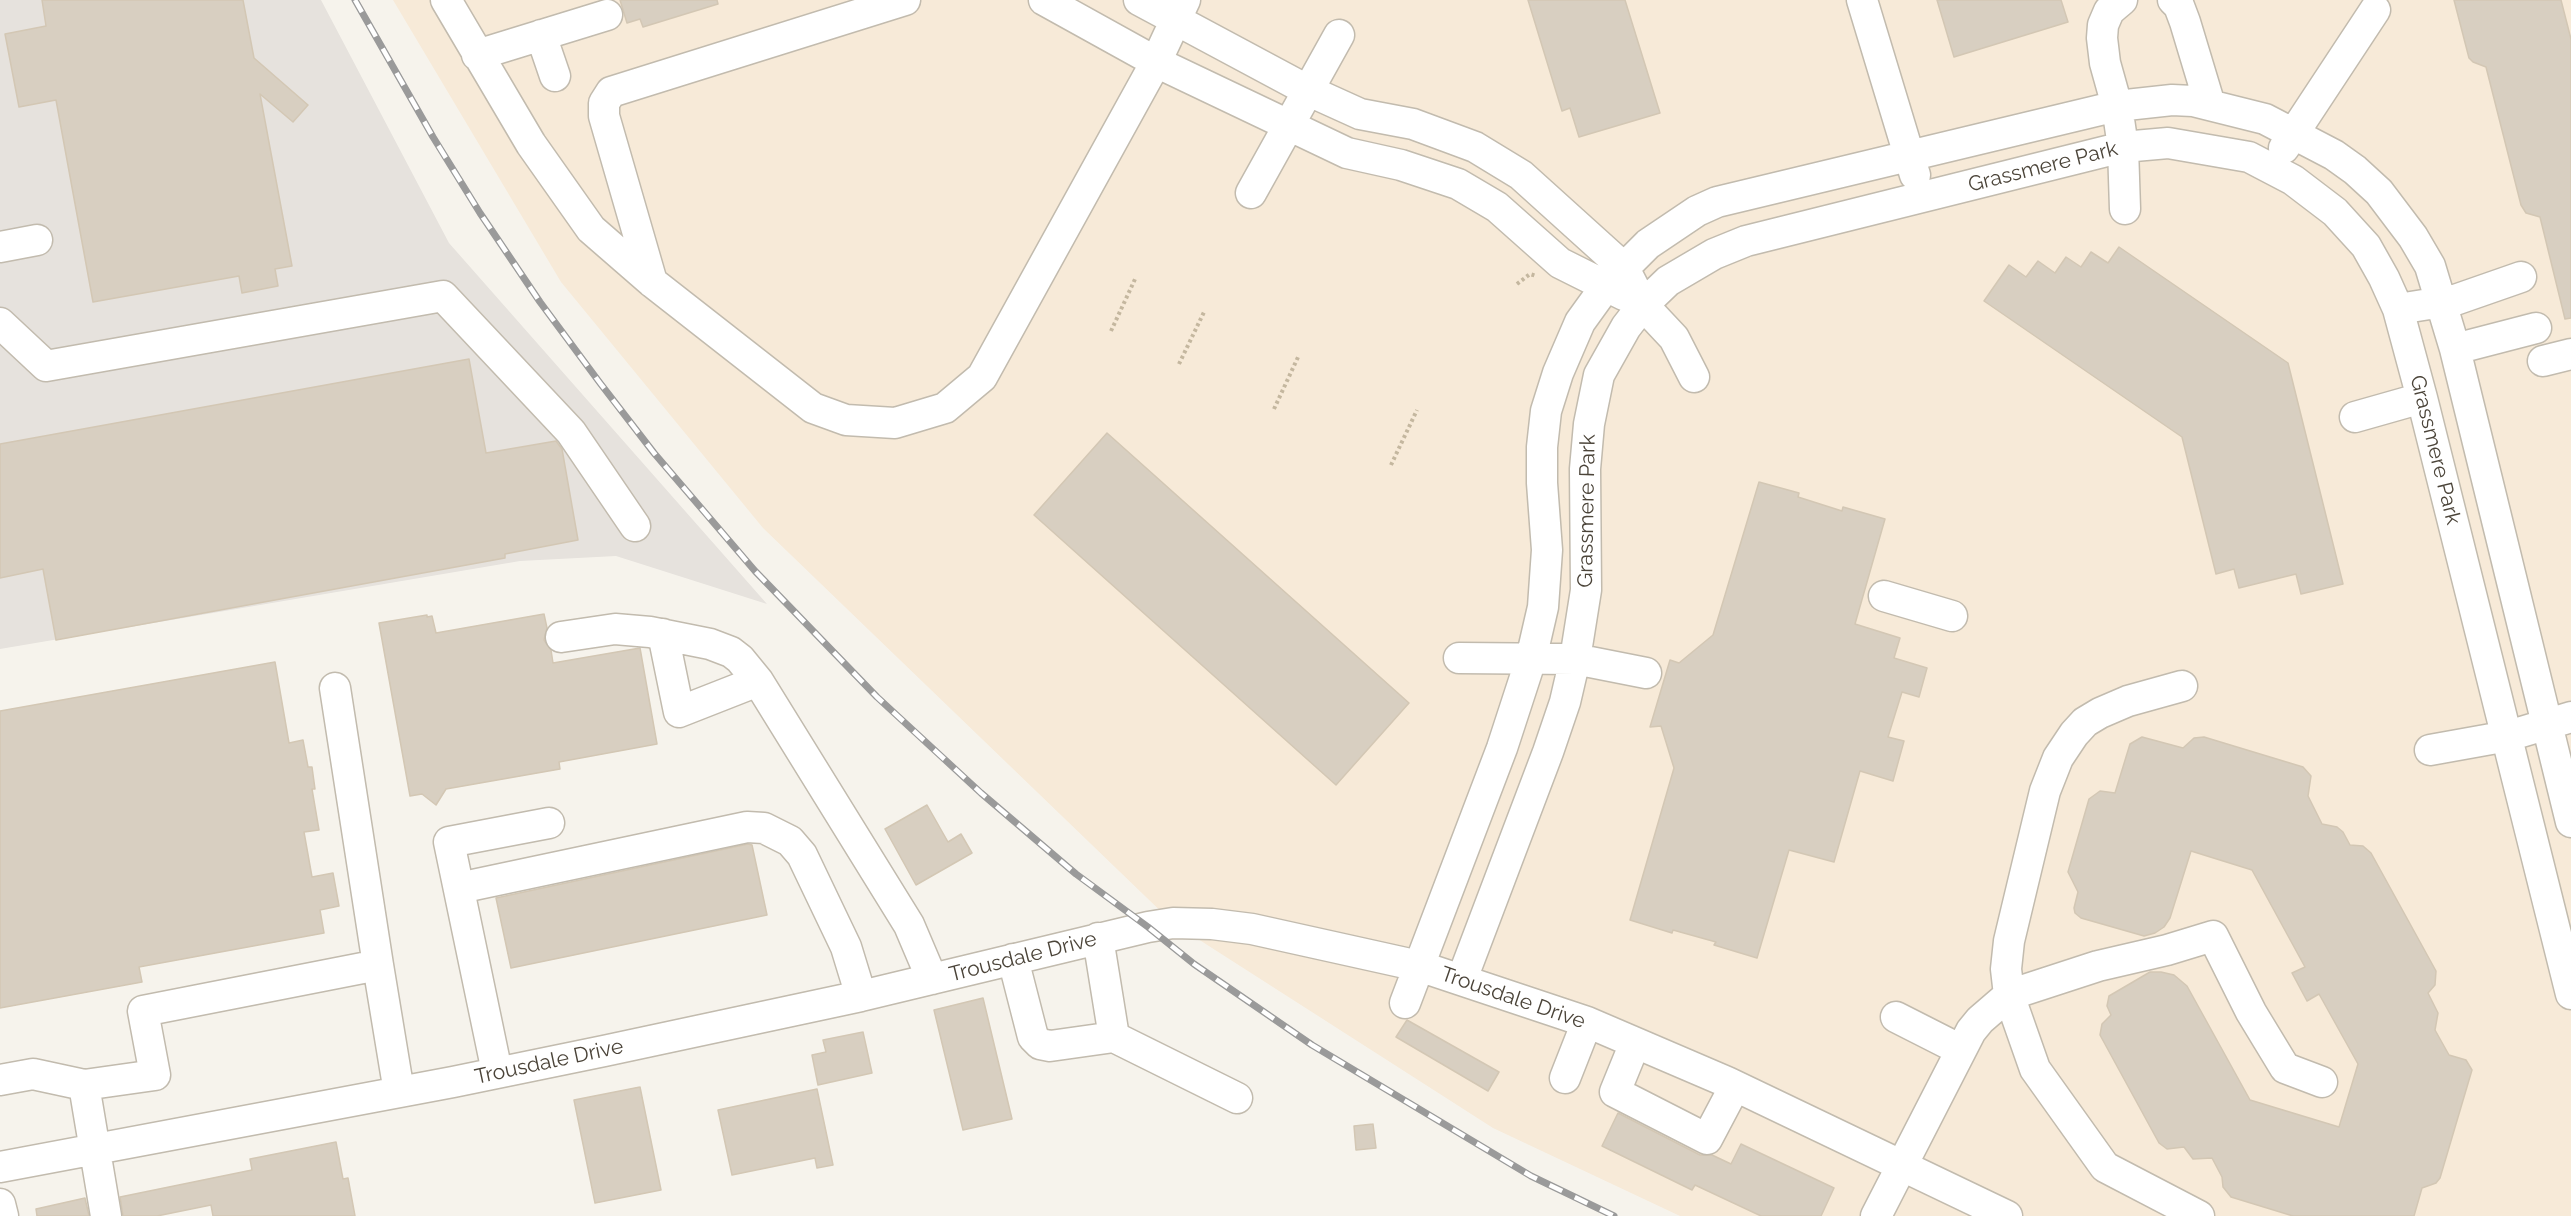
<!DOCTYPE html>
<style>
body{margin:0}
canvas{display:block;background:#f6f3ec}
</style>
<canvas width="2571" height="1216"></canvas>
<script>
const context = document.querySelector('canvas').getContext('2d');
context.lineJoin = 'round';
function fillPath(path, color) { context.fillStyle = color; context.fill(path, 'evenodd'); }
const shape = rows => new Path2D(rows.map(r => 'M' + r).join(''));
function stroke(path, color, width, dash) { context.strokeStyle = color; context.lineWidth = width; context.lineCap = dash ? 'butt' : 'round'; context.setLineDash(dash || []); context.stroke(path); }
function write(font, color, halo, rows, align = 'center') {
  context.font = font + ' Raleway,sans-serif'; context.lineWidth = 5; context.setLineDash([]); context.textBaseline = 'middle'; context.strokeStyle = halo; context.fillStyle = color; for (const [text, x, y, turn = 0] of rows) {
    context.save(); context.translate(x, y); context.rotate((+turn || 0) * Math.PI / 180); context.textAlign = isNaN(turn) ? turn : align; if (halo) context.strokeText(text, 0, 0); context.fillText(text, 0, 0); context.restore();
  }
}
const commercial = shape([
 [393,0,2571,0,2571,1216,1680,1216,1493,1128,1173,923,763,528,561,282]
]);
const industrial = shape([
 [0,0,321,0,449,243,767,604,616,556,520,561,0,649]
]);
const building = shape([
 [42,0,243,0,254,58,308,105,293,122,260,94,292,266,275,269,278,286,242,293,239,276,93,302,56,100,19,107,5,34,46,26,42,0],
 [620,0,717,0,718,4,643,27,640,19,627,23,620,0],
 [1528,0,1625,0,1660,113,1579,137,1570,108,1562,111,1528,0],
 [1937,0,2061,0,2068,22,1954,57,1937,0],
 [2454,0,2561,0,2571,39,2571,318,2565,319,2540,217,2526,213,2521,205,2486,67,2473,62,2469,58,2454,0],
 [2119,247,2288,363,2343,584,2301,594,2296,574,2239,588,2234,569,2216,574,2182,437,1984,301,2009,265,2026,277,2038,261,2055,273,2066,257,2081,267,2091,252,2108,263,2119,247],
 [469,359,486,453,556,441,562,449,578,540,505,554,505,558,56,640,43,569,0,578,0,444,469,359],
 [1107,433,1409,703,1336,785,1034,515,1107,433],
 [1759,482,1799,493,1798,497,1842,511,1843,507,1885,519,1855,624,1900,638,1894,658,1927,668,1919,697,1902,692,1888,737,1904,741,1893,781,1860,771,1834,862,1789,850,1757,958,1714,945,1716,942,1673,930,1672,933,1630,920,1674,768,1661,726,1650,727,1670,660,1679,663,1713,635,1759,482],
 [544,614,547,628,544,640,551,650,553,663,640,648,657,744,559,762,560,769,446,789,436,805,422,794,410,796,379,623,427,615,427,617,432,616,436,633,544,614],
 [275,662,289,743,303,740,308,767,312,767,315,789,312,789,319,830,304,832,312,877,333,873,339,906,320,910,324,933,139,967,142,982,0,1008,0,711,275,662],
 [2142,737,2183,748,2194,738,2204,737,2303,767,2311,776,2308,796,2322,824,2337,827,2343,832,2350,845,2363,846,2371,853,2436,971,2435,985,2428,993,2438,1013,2435,1030,2449,1055,2466,1060,2472,1070,2440,1178,2436,1183,2422,1188,2414,1216,2293,1216,2231,1197,2223,1187,2222,1177,2212,1158,2193,1159,2184,1147,2167,1149,2159,1143,2100,1035,2102,1024,2111,1015,2107,1006,2109,996,2150,972,2161,972,2174,975,2187,986,2250,1100,2339,1127,2358,1064,2319,994,2307,1001,2292,973,2305,967,2252,870,2191,851,2170,918,2164,927,2155,933,2144,936,2081,918,2075,913,2074,908,2078,892,2068,872,2089,799,2100,791,2115,793,2130,744,2142,737],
 [927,805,948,842,961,834,972,853,916,885,885,829,927,805],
 [748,844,752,845,767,915,511,968,496,898,748,844],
 [983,998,1012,1119,963,1130,934,1010,983,998],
 [1407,1020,1499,1072,1488,1091,1396,1037,1407,1020],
 [863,1032,872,1073,818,1085,812,1055,826,1052,823,1040,863,1032],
 [640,1087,661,1190,595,1203,574,1100,640,1087],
 [817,1089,833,1165,817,1168,815,1158,732,1175,718,1110,817,1089],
 [1618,1113,1700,1155,1712,1155,1731,1164,1741,1144,1834,1188,1821,1216,1761,1216,1695,1185,1692,1190,1602,1146,1618,1113],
 [1373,1124,1376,1148,1356,1150,1354,1126,1373,1124],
 [336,1142,343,1179,348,1178,355,1216,213,1216,211,1205,157,1216,123,1216,120,1197,252,1170,250,1159,336,1142],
 [85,1198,89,1216,37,1216,36,1209,85,1198]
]);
const path = shape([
 [1517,284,1530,274,1536,276],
 [1111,331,1136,277],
 [1179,364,1205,310],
 [1274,409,1299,355],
 [1391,465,1417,410]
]);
const minor = shape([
 [446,0,531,144,591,229,652,282,813,408,846,420,895,423,945,408,982,377,1156,62,1185,0],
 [1044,0,1156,62,1347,153,1401,165,1458,184,1497,207,1560,263,1624,295],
 [1139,0,1307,90,1360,114,1413,124,1475,147,1521,175,1624,268,1643,305,1674,338,1694,377],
 [1862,0,1915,175],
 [2122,0,2109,11,2103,25,2102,38,2105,63,2117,106,2123,147,2125,209],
 [2173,0,2179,6,2185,22,2210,105],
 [541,35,555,76],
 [477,55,607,15],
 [2284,148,2375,10],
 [1251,193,1339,35],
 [0,247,37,240],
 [652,282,604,116,604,103,611,92,905,0],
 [2398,309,2455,300,2521,277],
 [0,323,46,366,443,296,571,432,635,526],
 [2455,349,2536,328],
 [2543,361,2571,354],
 [2355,417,2422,398],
 [1884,596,1952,616],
 [663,634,679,712,758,681],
 [561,637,615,629,650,632,710,644,731,652,740,659,758,681,909,925,932,979],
 [1459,658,1575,659,1646,673],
 [2182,686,2128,701,2100,713,2085,722,2074,734,2058,758,2045,791,2009,941,2006,969,2009,995,2098,966,2167,950,2213,936,2251,1012,2285,1068,2322,1082],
 [335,688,378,965],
 [2430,750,2508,736,2571,717],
 [459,888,747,827,764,828,790,841,802,855,846,947,861,996],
 [1098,938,1114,1037],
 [1013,959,1033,1037,1040,1044,1050,1046,1114,1037,1237,1098],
 [1462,979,1548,752,1565,702,1575,659,1586,590,1585,469,1589,424,1599,375,1626,327,1643,305,1668,281,1714,254,1746,241,2123,147,2168,143,2249,157,2293,180,2335,212,2366,246,2384,278,2398,309,2422,398,2571,994],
 [1405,1003,1502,748,1531,659,1543,607,1547,550,1542,483,1542,447,1546,411,1558,373,1580,322,1606,286,1648,244,1697,211,1717,202,2117,106,2172,100,2193,101,2265,119,2334,155,2355,170,2379,192,2413,237,2430,266,2455,349,2571,822],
 [1896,1017,1961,1050],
 [1635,1043,1615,1092,1707,1139,1735,1086],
 [497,1072,449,842,549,823],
 [1565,1078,1587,1022],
 [0,1080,33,1074,84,1085],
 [0,1167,453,1082,604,1051,861,996,1148,927,1173,923,1212,924,1252,929,1419,966,1587,1022,1727,1082,2007,1216],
 [0,1204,3,1216],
 [106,1216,84,1085,155,1075,143,1011,378,965,399,1092],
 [1876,1216,1971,1031,1980,1020,2009,995,2035,1069,2105,1167,2199,1216]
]);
const rail = shape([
 [355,0,433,137,480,213,540,302,600,383,654,453,755,571,877,697,981,793,1076,874,1148,927,1194,964,1312,1045,1531,1176,1614,1216]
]);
const streetNames = [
 ["Grassmere Park",2043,167,-14],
 ["Grassmere Park",2435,450,76],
 ["Grassmere Park",1587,511,-89],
 ["Trousdale Drive",1023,957,-14],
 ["Trousdale Drive",1513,998,19],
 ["Trousdale Drive",549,1062,-12]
];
fillPath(commercial, '#f7ead8');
fillPath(industrial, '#e6e2dd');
fillPath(building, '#d8cfc1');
stroke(building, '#d3c7b4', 1.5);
stroke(minor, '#c2bbae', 33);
stroke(path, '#c4b79f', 4, [3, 3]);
stroke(minor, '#fff', 30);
stroke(rail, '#9a9a9a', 7);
stroke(rail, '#fff', 4.5, [14]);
write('21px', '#4b4439', '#fff', streetNames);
</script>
